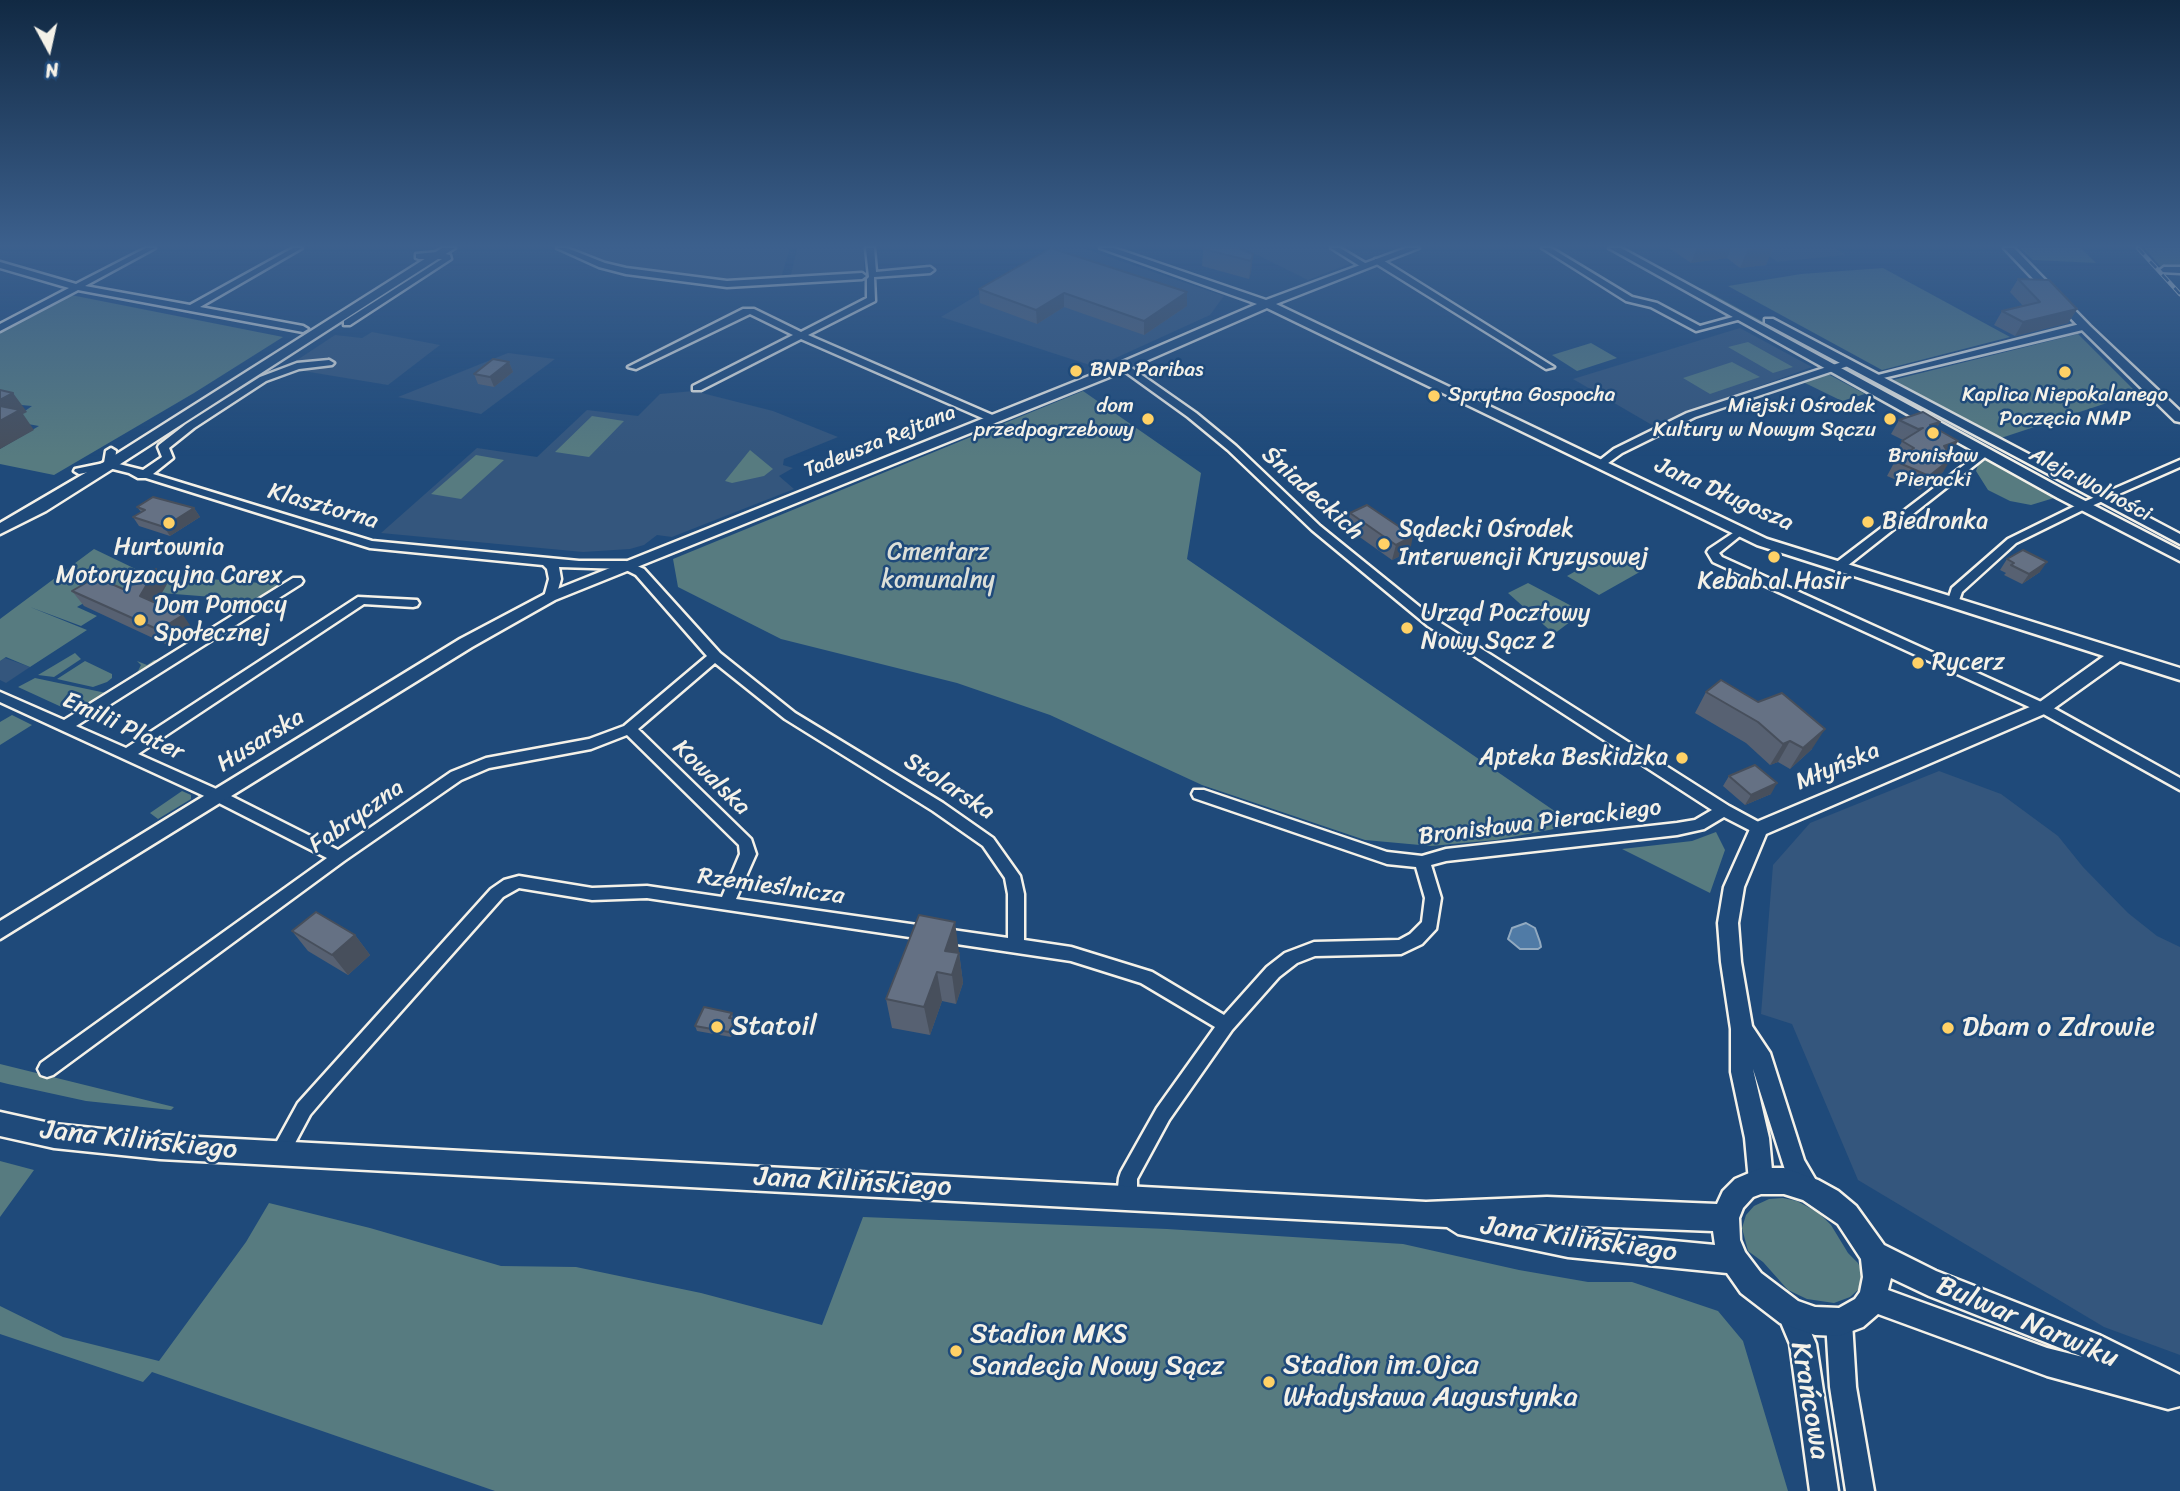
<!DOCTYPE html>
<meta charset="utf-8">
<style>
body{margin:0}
#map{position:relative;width:2180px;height:1491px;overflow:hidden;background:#1f4a7a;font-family:Sriracha,sans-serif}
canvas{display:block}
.north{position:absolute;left:14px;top:14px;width:70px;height:70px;-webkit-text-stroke:5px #1f4a7a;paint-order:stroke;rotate:172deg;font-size:19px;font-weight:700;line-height:28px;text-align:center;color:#f4f1e8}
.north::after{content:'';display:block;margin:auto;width:24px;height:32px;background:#f4f1e8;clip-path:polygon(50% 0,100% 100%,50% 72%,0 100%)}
</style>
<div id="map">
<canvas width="2180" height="1491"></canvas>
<div class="north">N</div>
</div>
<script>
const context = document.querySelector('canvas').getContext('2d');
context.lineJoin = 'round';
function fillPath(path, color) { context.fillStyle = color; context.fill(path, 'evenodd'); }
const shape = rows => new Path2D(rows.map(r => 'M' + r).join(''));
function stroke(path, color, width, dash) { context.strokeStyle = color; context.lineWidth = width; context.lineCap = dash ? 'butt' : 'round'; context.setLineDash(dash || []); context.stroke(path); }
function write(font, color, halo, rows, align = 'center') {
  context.font = font + ' Sriracha,sans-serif'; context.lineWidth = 5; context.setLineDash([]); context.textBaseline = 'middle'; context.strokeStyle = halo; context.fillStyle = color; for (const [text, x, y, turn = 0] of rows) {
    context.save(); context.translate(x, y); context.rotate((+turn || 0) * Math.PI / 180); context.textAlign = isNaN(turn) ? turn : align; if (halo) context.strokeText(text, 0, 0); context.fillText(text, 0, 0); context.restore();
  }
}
const built = shape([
 [570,248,790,248,781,278,734,282,616,265],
 [797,248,864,248,864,275,790,279],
 [1056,248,1083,248,1224,296,1210,315,1096,367,941,317],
 [1243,248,1326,248,1352,263,1308,280],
 [1759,248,1835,248,1846,255,1777,262],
 [1740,328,1812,367,1652,425,1573,379],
 [372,332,440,345,388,385,285,368,335,335,362,338],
 [508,353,555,359,481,414,398,397],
 [694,391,773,411,838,437,784,459,783,465,793,468,779,476,794,489,672,537,657,535,644,545,630,549,583,552,381,533,477,448,537,457,587,410,638,416,660,394],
 [5,658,30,667,6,683,0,680,0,661],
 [1939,771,2001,794,2058,836,2083,867,2128,913,2157,936,2180,947,2180,1355,2104,1327,1858,1180,1792,1024,1761,1014,1773,865,1810,823]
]);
const green = shape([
 [2020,248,2081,248,2096,263,2033,260],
 [2144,248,2180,248,2180,268,2161,267],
 [1883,268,2010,337,1882,370,1728,286,1801,274],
 [1699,288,1705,290,1830,358,1822,360,1695,289],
 [71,295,283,337,194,393,54,475,0,464,0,449,39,426,11,421,32,406,0,403,0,332],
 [2078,334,2137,393,2001,438,1893,380],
 [1748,342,1793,367,1773,373,1728,347],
 [1591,343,1617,358,1577,371,1552,355],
 [1732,362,1760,377,1710,394,1683,378],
 [1826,373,1865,394,1842,401,1803,382,1803,380],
 [1083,391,1201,473,1187,559,1575,825,1496,840,1431,846,1365,840,1202,785,1050,715,957,683,781,639,678,587,673,559],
 [592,416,624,421,589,457,555,452],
 [750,450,773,469,764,476,732,483,725,481],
 [476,455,504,460,461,499,431,494],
 [1986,460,2054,498,2031,505,2010,501,1988,490,1976,471,1978,465],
 [94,549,146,574,286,585,246,610,219,603,222,600,245,602,243,606,252,600,109,589,75,574,74,576,106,590,77,607,97,616,81,626,30,607,87,630,30,667,6,657,0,661,0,619],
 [1613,550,1645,569,1599,595,1567,576],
 [1528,583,1583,612,1554,634,1508,593],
 [75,653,81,659,54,677,38,675],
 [154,660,159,660,153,668,79,715,18,687,35,678,106,693,137,673,141,665,137,661,147,665],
 [85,661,112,674,112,678,107,682,93,687,57,679],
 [12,715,32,725,0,745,0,722],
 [182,791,191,795,191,799,158,819,150,813],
 [1716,832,1725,850,1710,893,1622,849,1692,841],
 [0,1064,174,1107,171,1110,86,1101,8,1084,0,1082],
 [0,1161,34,1170,0,1217],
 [1783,1198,1797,1201,1819,1213,1831,1225,1848,1253,1858,1263,1863,1274,1858,1290,1850,1297,1834,1303,1807,1299,1788,1290,1763,1262,1748,1251,1742,1228,1746,1215,1754,1206,1769,1199],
 [269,1203,370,1228,501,1266,576,1267,701,1293,822,1325,863,1217,1167,1229,1403,1244,1519,1270,1588,1282,1632,1282,1718,1311,1743,1341,1788,1491,495,1491,152,1372,143,1382,0,1334,0,1306,63,1337,159,1361,246,1242]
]);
const water = shape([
 [1526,923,1535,928,1540,942,1541,947,1538,949,1520,949,1508,939,1512,928,1526,923]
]);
const minor = shape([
 [146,248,155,248,85,286,190,305,293,248,302,248,200,307,303,326,308,329,303,332,78,290,0,331,0,324,69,288,0,268,0,262,76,284,146,248],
 [557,248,567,248,605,263,626,268,727,281,862,273,866,276,862,279,727,287,626,274,599,267,557,248],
 [866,248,874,248,876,272,930,267,934,270,930,273,874,277,875,301,808,335,997,417,997,421,989,421,801,339,701,390,693,390,693,386,793,335,750,314,636,369,628,367,743,309,754,309,801,332,867,298,867,279,869,277,866,248],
 [1331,248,1340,248,1370,266,1363,268,1331,248],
 [1542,248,1551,248,1632,297,1657,303,1700,326,1740,315,1745,318,1696,331,1651,307,1626,301,1542,248],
 [437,252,450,255,451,259,350,325,344,325,344,321,442,259,419,259,416,258,416,254,437,252],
 [1375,259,1381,259,1554,367,1546,369,1375,263,1375,259],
 [2164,267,2180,267,2180,273,2161,272,2160,270,2164,267],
 [2076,325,2086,325,2091,328,1875,380,1870,377,2076,325],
 [329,360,334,363,332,365,299,369,266,381,194,428,169,448,173,458,153,474,372,541,579,561,626,561,644,569,720,653,795,713,943,803,993,838,1020,876,1024,894,1024,940,1071,947,1152,972,1224,1015,1267,967,1285,953,1314,942,1399,940,1410,934,1422,922,1425,898,1416,867,1387,864,1194,798,1192,794,1194,790,1204,790,1387,852,1422,856,1446,849,1677,823,1695,820,1712,810,1428,626,1312,530,1228,450,1188,417,1120,368,1120,364,1126,364,1196,413,1236,446,1320,526,1436,620,1729,806,1764,825,1766,829,1764,833,1759,835,1724,817,1704,829,1677,835,1446,861,1431,865,1441,898,1436,929,1422,944,1401,954,1315,956,1297,963,1279,977,1232,1030,1169,1120,1137,1179,1137,1197,1134,1204,1127,1206,1120,1204,1117,1197,1119,1178,1121,1172,1157,1108,1215,1027,1141,983,1071,961,647,898,592,900,519,888,503,897,333,1088,310,1115,286,1160,279,1163,272,1160,270,1154,298,1103,491,889,504,880,519,876,592,888,647,886,722,897,740,854,739,845,627,735,591,749,489,768,461,780,344,861,53,1075,47,1077,41,1075,38,1069,41,1063,327,858,213,800,0,702,0,692,64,720,293,578,301,578,303,581,301,584,76,726,126,748,358,597,417,600,419,603,417,606,413,607,364,604,138,754,223,792,338,850,451,772,486,758,589,739,624,726,707,656,636,575,624,569,559,567,561,579,556,597,550,601,544,597,549,579,547,569,543,565,370,548,146,478,138,478,129,473,109,468,79,474,74,471,75,469,104,463,106,451,111,448,116,451,115,463,143,470,162,457,158,447,159,445,186,424,260,377,297,363,329,360],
 [715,663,785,719,933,811,983,846,1005,878,1008,894,1008,938,736,899,756,854,751,839,638,729,715,663],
 [1848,360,1851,361,1851,365,1695,417,1622,453,1604,466,1600,467,1595,464,1614,449,1687,413,1848,360],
 [1985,449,1989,450,1989,454,1842,570,1834,570,1832,567,1834,564,1985,449],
 [2180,460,2180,467,2087,508,2016,543,1962,592,1957,606,1949,606,1947,603,1952,588,2008,539,2079,504,2180,460],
 [1739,529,1745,532,1719,553,1722,557,2048,705,2180,778,2180,790,2038,711,1713,562,1707,552,1709,549,1739,529]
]);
const tertiary = shape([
 [1100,248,1114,248,1266,300,1406,248,1419,248,1276,304,1767,539,2180,668,2180,680,2120,661,2049,712,1766,834,1744,887,1738,923,1741,962,1752,1026,1770,1053,1804,1160,1821,1189,1817,1197,1809,1201,1801,1197,1786,1173,1753,1069,1769,1138,1773,1181,1769,1189,1761,1192,1753,1189,1749,1181,1745,1138,1731,1072,1731,1029,1721,962,1718,923,1724,887,1750,829,1752,824,2037,704,2104,656,1757,545,1267,308,1107,378,555,600,472,647,0,939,0,921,460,639,545,594,1099,372,1257,304,1100,248],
 [1609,248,1621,248,2068,492,2180,550,2180,561,2058,498,1609,248],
 [2004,248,2014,248,2090,326,2180,411,2180,422,2175,421,2082,330,2004,248],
 [1765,319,1773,319,2180,534,2180,544,1765,323,1765,319],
 [1790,1300,1799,1304,1816,1344,1838,1491,1810,1491,1790,1344,1777,1313,1781,1304,1790,1300],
 [1839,1309,1848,1313,1852,1322,1856,1387,1874,1491,1846,1491,1830,1387,1826,1322,1830,1313,1839,1309]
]);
const secondary = shape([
 [442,248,455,248,114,468,46,511,0,534,0,523,104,462,442,248],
 [0,1112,54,1124,160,1135,1426,1202,1547,1197,1717,1204,1723,1191,1735,1179,1761,1168,1784,1168,1818,1180,1838,1191,1856,1206,1884,1245,1936,1271,2099,1335,2180,1375,2180,1406,2168,1409,2047,1376,1878,1314,1863,1327,1839,1336,1815,1335,1780,1323,1741,1293,1727,1273,1568,1257,1458,1234,1447,1227,160,1159,54,1148,0,1136,0,1112],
 [1761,1194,1784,1194,1803,1200,1838,1224,1861,1259,1863,1277,1860,1292,1855,1299,1839,1308,1815,1307,1798,1301,1761,1273,1745,1252,1740,1240,1739,1218,1743,1208,1753,1197,1761,1194],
 [1534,1224,1713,1231,1715,1245,1568,1231,1534,1224],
 [1891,1278,1929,1296,2083,1357,2047,1348,1888,1290,1891,1278]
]);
const rail = shape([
 [2138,248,2180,294]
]);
const wall = shape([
 [1051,248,1187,306,1144,335,1064,307,1037,324,980,303,979,289],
 [1669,248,1773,248,1766,265,1740,268,1727,258,1691,263],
 [1203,249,1253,254,1251,272,1249,279,1202,266],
 [2018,279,2077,309,2068,323,2015,336,1994,325,2002,311,2023,306,2010,292],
 [509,362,513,372,494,387,478,384,474,374],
 [1899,420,1940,422,1936,429,1950,455,1943,472,1920,490,1887,476,1895,461,1899,458,1894,455,1903,440,1891,434],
 [137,507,194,508,200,517,170,536,139,526,133,517,141,512],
 [1350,513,1410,551,1392,560,1347,528],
 [2007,559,2040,572,2022,584,2004,575,2006,573,2000,570],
 [156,569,167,584,156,603,194,631,170,646,84,606,72,591,123,589],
 [1706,692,1812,749,1790,769,1778,762,1770,765,1746,743,1695,713],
 [1729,776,1771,794,1745,805,1723,786],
 [292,931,355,935,370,955,348,975,308,951],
 [959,952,963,983,956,1004,942,1001,930,1035,892,1028,886,999],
 [732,1013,733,1019,736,1019,738,1024,731,1037,697,1031,695,1026]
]);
const shadedWall = shape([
 [1697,248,1731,248,1727,258,1691,263],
 [1760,248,1773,248,1766,265,1740,268,1748,249],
 [1253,254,1251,272,1249,279,1251,261],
 [1187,292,1187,306,1144,335,1144,321],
 [1064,293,1064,307,1037,324,1036,310],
 [2077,309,2068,323,2015,336,2023,322],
 [509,362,513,372,494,387,490,377],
 [13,393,27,412,23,414,34,430,0,449,0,400],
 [1940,422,1932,436,1930,425],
 [1958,441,1950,455,1944,446],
 [1952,458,1943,472,1920,490,1929,476],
 [194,508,200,517,170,536,164,527],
 [1413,536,1410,551,1392,560,1396,545],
 [2047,562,2040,572,2022,584,2029,574],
 [156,569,167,584,151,612,140,596],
 [183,615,194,631,170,646,159,630],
 [1825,729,1812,749,1790,769,1803,748],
 [1790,741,1778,762,1770,765,1783,744],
 [1777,783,1771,794,1745,805,1751,795],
 [955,922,959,952,951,975,945,951],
 [355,935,370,955,348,975,332,955],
 [959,953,963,983,956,1004,952,975],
 [937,972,942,1001,930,1035,924,1007],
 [736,1019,738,1024,731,1037,729,1032]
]);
const building = shape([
 [1051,248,1187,292,1144,321,1064,293,1036,310,979,289,1051,248],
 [1205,248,1237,248,1253,254,1251,261,1203,249,1205,248],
 [2018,279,2049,280,2077,309,2023,322,2002,311,2040,302,2018,279],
 [493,359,509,362,490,377,474,374,493,359],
 [0,390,13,393,0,400,0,390],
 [0,406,20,410,0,421,0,406],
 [1923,412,1940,422,1930,425,1958,441,1944,446,1952,458,1929,476,1895,461,1914,448,1902,441,1923,428,1918,429,1899,420,1923,412],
 [153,497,194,508,164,527,133,517,145,510,137,507,153,497],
 [1367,505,1413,536,1396,545,1350,513,1367,505],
 [2023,550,2047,562,2029,574,2011,565,2014,563,2007,559,2023,550],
 [156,569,140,596,183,615,159,630,72,591,96,577,123,589,156,569],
 [1721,680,1758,702,1782,693,1825,729,1803,748,1790,741,1783,744,1758,722,1706,692,1721,680],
 [1755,765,1777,783,1751,795,1729,776,1755,765],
 [316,912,355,935,332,955,292,931,316,912],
 [919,915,955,922,945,951,959,953,952,975,937,972,924,1007,886,999,919,915],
 [704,1007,732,1013,729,1018,736,1019,729,1032,695,1026,704,1007]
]);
const markers = [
 [1076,371,7,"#ffd166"],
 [2065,372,7,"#ffd166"],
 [1434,396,7,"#ffd166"],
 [1148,419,7,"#ffd166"],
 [1890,419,7,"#ffd166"],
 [1933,433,7,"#ffd166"],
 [1868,522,7,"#ffd166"],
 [169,523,7,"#ffd166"],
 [1384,544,7,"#ffd166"],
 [1774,557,7,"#ffd166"],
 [140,620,7,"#ffd166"],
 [1407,628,7,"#ffd166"],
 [1918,663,7,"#ffd166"],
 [1682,758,7,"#ffd166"],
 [717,1027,7,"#ffd166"],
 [1948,1028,7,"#ffd166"],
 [956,1351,7,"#ffd166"],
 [1269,1382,7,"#ffd166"]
];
const farPoinames = [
 ["BNP Paribas",1090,371],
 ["Sprytna Gospocha",1448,396],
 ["Kaplica Niepokalanego",2065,396,"center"],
 ["Poczęcia NMP",2065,420,"center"],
 ["dom",1134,407,"right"],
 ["przedpogrzebowy",1134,431,"right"],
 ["Miejski Ośrodek",1876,407,"right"],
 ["Kultury w Nowym Sączu",1876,431,"right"],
 ["Bronisław",1933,457,"center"],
 ["Pieracki",1933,481,"center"]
];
const farStreetnames = [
 ["Tadeusza Rejtana",880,442,-22],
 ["Aleja Wolności",2090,485,28]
];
const streetNames = [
 ["Śniadeckich",1312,494,42],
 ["Jana Długosza",1724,495,24],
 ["Klasztorna",323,507,16],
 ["Emilii Plater",123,727,25],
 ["Husarska",261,741,-32],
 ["Młyńska",1838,767,-23],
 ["Kowalska",711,778,44],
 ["Stolarska",949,787,33],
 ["Fabryczna",357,817,-35],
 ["Bronisława Pierackiego",1540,823,-7],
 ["Rzemieślnicza",771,887,8]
];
const poiNames = [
 ["Biedronka",1882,522],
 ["Sądecki Ośrodek",1398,530],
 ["Interwencji Kryzysowej",1398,558],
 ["Hurtownia",169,548,"center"],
 ["Motoryzacyjna Carex",169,576,"center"],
 ["Kebab al Hasir",1774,582,"center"],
 ["Dom Pomocy",154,606],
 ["Społecznej",154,634],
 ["Urząd Pocztowy",1421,614],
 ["Nowy Sącz 2",1421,642],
 ["Rycerz",1932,663],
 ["Apteka Beskidzka",1668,758,"right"]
];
const parkNames = [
 ["Cmentarz",938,553],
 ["komunalny",938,581]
];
const nearPoinames = [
 ["Statoil",731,1027],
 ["Dbam o Zdrowie",1962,1028],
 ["Stadion MKS",970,1335],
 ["Sandecja Nowy Sącz",970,1367],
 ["Stadion im.Ojca",1283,1366],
 ["Władysława Augustynka",1283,1398]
];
const nearStreetnames = [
 ["Jana Kilińskiego",139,1141,6],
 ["Jana Kilińskiego",853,1183,3],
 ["Jana Kilińskiego",1579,1240,8],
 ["Bulwar Narwiku",2027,1323,23],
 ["Krańcowa",1809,1401,80]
];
fillPath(built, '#34567d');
fillPath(green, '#577b80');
fillPath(water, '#507ba6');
stroke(water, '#92aac0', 2);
stroke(minor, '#f4f1e8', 5);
stroke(tertiary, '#f4f1e8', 5);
stroke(secondary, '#f4f1e8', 5);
fillPath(minor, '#1f4a7a');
fillPath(tertiary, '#1f4a7a');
fillPath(secondary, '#1f4a7a');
stroke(rail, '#f4f1e8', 4.5);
stroke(rail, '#1f4a7a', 2.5, [9]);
fillPath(wall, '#576172');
fillPath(shadedWall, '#474f5c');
fillPath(building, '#657184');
stroke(building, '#474f5c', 2);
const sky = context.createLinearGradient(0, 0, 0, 456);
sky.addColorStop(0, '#112943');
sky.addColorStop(0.54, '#3c608d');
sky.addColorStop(1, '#3c608d00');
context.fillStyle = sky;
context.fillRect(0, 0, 2180, 456);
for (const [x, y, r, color] of markers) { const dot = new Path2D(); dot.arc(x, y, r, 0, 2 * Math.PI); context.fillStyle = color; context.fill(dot); stroke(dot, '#1f4a7a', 2.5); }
write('21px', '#f4f1e8', '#1f4a7a', farPoinames, 'left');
write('21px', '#f4f1e8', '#1f4a7a', farStreetnames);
write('24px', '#f4f1e8', '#1f4a7a', streetNames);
write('24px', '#f4f1e8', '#1f4a7a', poiNames, 'left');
write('24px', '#dcdfd8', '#1f4a7a', parkNames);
write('28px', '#f4f1e8', '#1f4a7a', nearPoinames, 'left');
write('28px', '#f4f1e8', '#1f4a7a', nearStreetnames);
</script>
